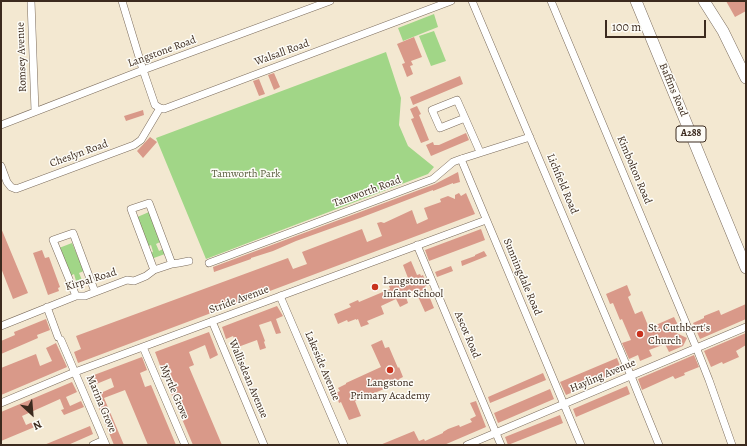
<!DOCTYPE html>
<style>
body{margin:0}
#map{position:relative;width:747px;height:446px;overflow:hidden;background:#f3e8d1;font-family:Alegreya,serif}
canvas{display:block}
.frame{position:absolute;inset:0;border:2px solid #3b2a1e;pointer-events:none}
.north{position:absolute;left:12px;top:394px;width:40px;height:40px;-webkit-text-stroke:3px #fdfcf7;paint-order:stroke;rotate:154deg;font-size:11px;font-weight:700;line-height:16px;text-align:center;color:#3b2a1e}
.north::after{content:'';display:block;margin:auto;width:14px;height:18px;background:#3b2a1e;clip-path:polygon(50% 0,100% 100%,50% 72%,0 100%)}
.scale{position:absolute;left:605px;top:20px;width:101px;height:18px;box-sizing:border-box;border:2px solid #3b2a1e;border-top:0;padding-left:5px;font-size:12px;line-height:14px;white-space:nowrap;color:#3b2a1e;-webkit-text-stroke:3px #fdfcf7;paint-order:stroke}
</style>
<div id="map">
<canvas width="747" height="446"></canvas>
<div class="frame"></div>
<div class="north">N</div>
<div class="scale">100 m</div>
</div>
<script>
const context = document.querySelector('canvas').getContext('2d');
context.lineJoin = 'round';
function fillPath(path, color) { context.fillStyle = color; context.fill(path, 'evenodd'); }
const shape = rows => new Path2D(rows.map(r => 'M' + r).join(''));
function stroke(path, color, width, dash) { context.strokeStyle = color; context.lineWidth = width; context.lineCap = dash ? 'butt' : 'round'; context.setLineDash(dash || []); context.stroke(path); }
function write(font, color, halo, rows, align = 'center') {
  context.font = font + ' Alegreya,serif'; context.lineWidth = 3; context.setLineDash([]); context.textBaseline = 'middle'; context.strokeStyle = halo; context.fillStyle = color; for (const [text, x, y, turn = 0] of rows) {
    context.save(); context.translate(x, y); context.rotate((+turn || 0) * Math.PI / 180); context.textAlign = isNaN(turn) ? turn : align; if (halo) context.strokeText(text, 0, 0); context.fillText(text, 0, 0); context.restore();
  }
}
const green = shape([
 [434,14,438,27,403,41,398,28],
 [434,31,446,61,431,66,419,36],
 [386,52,401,98,399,125,408,146,434,167,428,174,206,259,156,138],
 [149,212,160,242,156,244,159,251,163,249,165,254,151,259,149,254,153,252,151,245,147,247,135,218],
 [72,243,84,271,79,273,82,280,86,278,88,283,75,288,72,282,76,281,74,274,70,276,59,248]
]);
const building = shape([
 [726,1,746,1,746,11,735,17],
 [414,37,422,57,411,61,413,65,410,66,413,74,407,77,402,64,405,63,397,44],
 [274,73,280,87,274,90,268,75],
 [460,76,463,84,413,105,410,97],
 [259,79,265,94,259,96,253,81],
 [417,106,421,114,419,115,429,140,421,143,411,119,414,118,410,109],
 [143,110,144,115,126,121,124,116],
 [466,133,469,140,431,156,426,145,433,142,434,145,439,145],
 [150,137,157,142,143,158,137,151],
 [458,172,460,182,453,184,453,183,433,191,433,190,360,218,296,241,273,251,251,258,251,259,214,272,213,267,435,184],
 [459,193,461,196,466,193,475,214,78,363,74,352,81,349,76,336,288,258,293,269,307,264,302,252,362,229,367,242,382,236,377,223,381,222,384,223,412,210,417,224,428,219,424,208,441,202,440,199,448,196,455,199,455,195],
 [1,228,28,293,13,299,1,268],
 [481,229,485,240,429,261,425,250],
 [42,250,45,258,49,257,60,287,58,288,59,291,48,295,33,253],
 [484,251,487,256,462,266,461,261,475,256,475,255],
 [411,261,417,275,420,274,421,276,423,275,427,285,425,286,434,308,425,312,415,290,405,294,408,303,400,307,396,299,381,306,384,314,367,321,369,324,361,327,358,319,356,320,356,319,348,322,347,320,338,324,334,314,351,307,349,304,358,300,359,302,390,289,389,286,408,278,403,265],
 [451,266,453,271,437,277,435,272],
 [627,285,631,295,628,297,635,314,642,311,649,328,674,317,679,327,670,330,687,338,683,346,669,352,665,344,649,350,652,356,640,361,638,355,629,359,622,343,631,340,622,319,620,320,613,303,610,304,606,294],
 [746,304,746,319,700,339,693,323,704,318,704,316,719,310,721,315],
 [277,306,283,316,276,319,281,333,276,334,271,321,259,325,265,341,264,342,266,348,260,350,257,340,238,347,233,336,226,339,222,327],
 [46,319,50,330,37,335,38,338,1,354,1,341,15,335,14,332],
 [209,332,218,355,210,359,205,345,189,352,194,365,189,367,222,445,193,445,165,379,155,352],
 [746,333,746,345,736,351,739,357,723,364,722,362,711,367,704,351],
 [382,340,385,348,389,347,398,368,399,367,403,377,399,379,401,382,355,401,361,416,349,420,341,402,339,403,338,400,336,401,333,394,340,391,338,388,346,384,346,383,381,367,371,345],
 [56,343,67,367,1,395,1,368,36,354,40,366,52,361,46,348],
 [694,355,699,367,684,373,685,375,675,379,673,376,642,390,638,379],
 [142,357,147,370,140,373,145,387,151,385,176,445,148,445,125,390,104,398,124,445,114,445,94,396,114,387,111,378,89,387,86,378],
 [617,358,622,371,566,395,560,382],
 [543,373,546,380,490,403,488,397],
 [72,382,77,392,66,397,70,406,81,401,84,407,64,415,61,410,64,409,60,399,22,416,26,425,35,421,37,426,1,441,1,412],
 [627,386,630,394,576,417,573,409],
 [550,389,554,399,498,423,494,413],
 [476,401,486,427,444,445,380,445,414,431,419,441,424,439,425,441,443,433,443,432,448,429,459,425,460,427,472,422,470,419,476,416,470,403],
 [560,415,563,423,508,445,505,437],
 [90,426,93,434,68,445,44,445]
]);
const minor = shape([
 [31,1,35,111],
 [122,1,143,70,155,105,160,108,164,109,451,1],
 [472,1,631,376,659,445],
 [551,1,696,347,709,380,732,445],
 [465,118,457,100,432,110,440,128,465,118,480,152],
 [1,125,143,70,330,1],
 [461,159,581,445],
 [1,166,7,182,11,187,16,189,134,145,141,140,160,108],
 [417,245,501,445],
 [209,263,433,179,453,162,461,159,530,137],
 [154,270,131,209,149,203,172,264],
 [76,296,53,240,73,233,95,292],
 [280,296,344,445],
 [47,307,58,337],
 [212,321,264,445],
 [1,326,76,296,85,296,127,280,134,281,146,276,154,270,172,264,179,263,189,261],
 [61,340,106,445],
 [143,347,185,445],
 [1,403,75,372,486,220],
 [93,445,104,440],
 [467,445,746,327]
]);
const primary = shape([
 [636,1,746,268],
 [704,1,723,31,746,78]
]);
const markers = [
 [375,287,4,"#c8321e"],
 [640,334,4,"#c8321e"],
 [390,370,4,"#c8321e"]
];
const shields = [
 [691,134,30]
];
const shieldNames = [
 ["A288",691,134]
];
const streetNames = [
 ["Langstone Road",162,52,-20],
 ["Walsall Road",282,53,-20],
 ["Romsey Avenue",22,57,-92],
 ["Baffins Road",673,90,67],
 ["Cheslyn Road",79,154,-20],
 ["Kimbolton Road",634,170,67],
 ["Lichfield Road",562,184,67],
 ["Tamworth Road",367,192,-20],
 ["Sunningdale Road",522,277,67],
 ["Kirpal Road",91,280,-17],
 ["Stride Avenue",239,300,-20],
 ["Ascot Road",467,335,67],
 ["Lakeside Avenue",322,366,67],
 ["Hayling Avenue",603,376,-23],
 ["Wallisdean Avenue",248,379,67],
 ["Myrtle Grove",174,392,67],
 ["Marina Grove",101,404,67]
];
const parkNames = [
 ["Tamworth Park",246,174]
];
const poiNames = [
 ["Langstone",383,281],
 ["Infant School",383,294],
 ["St. Cuthbert's",648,328],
 ["Church",648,341],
 ["Langstone",390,383,"center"],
 ["Primary Academy",390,396,"center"]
];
fillPath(green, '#a1d687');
fillPath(building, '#d99989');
stroke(minor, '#7b6c5d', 8);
stroke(primary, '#7b6c5d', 12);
stroke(minor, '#fff', 7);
stroke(primary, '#fff', 11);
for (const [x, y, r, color] of markers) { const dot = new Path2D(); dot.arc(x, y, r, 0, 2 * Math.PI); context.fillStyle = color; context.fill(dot); stroke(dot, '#fdfcf7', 1.5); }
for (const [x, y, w] of shields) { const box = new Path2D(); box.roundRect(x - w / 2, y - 8, w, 16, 3); context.fillStyle = '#fdfcf7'; context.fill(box); stroke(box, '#3b2a1e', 1); }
write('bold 10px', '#3b2a1e', null, shieldNames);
write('11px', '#3b2a1e', '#fdfcf7', streetNames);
write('11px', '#5a5e3e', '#fdfcf7', parkNames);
write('11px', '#3b2a1e', '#fdfcf7', poiNames, 'left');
</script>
